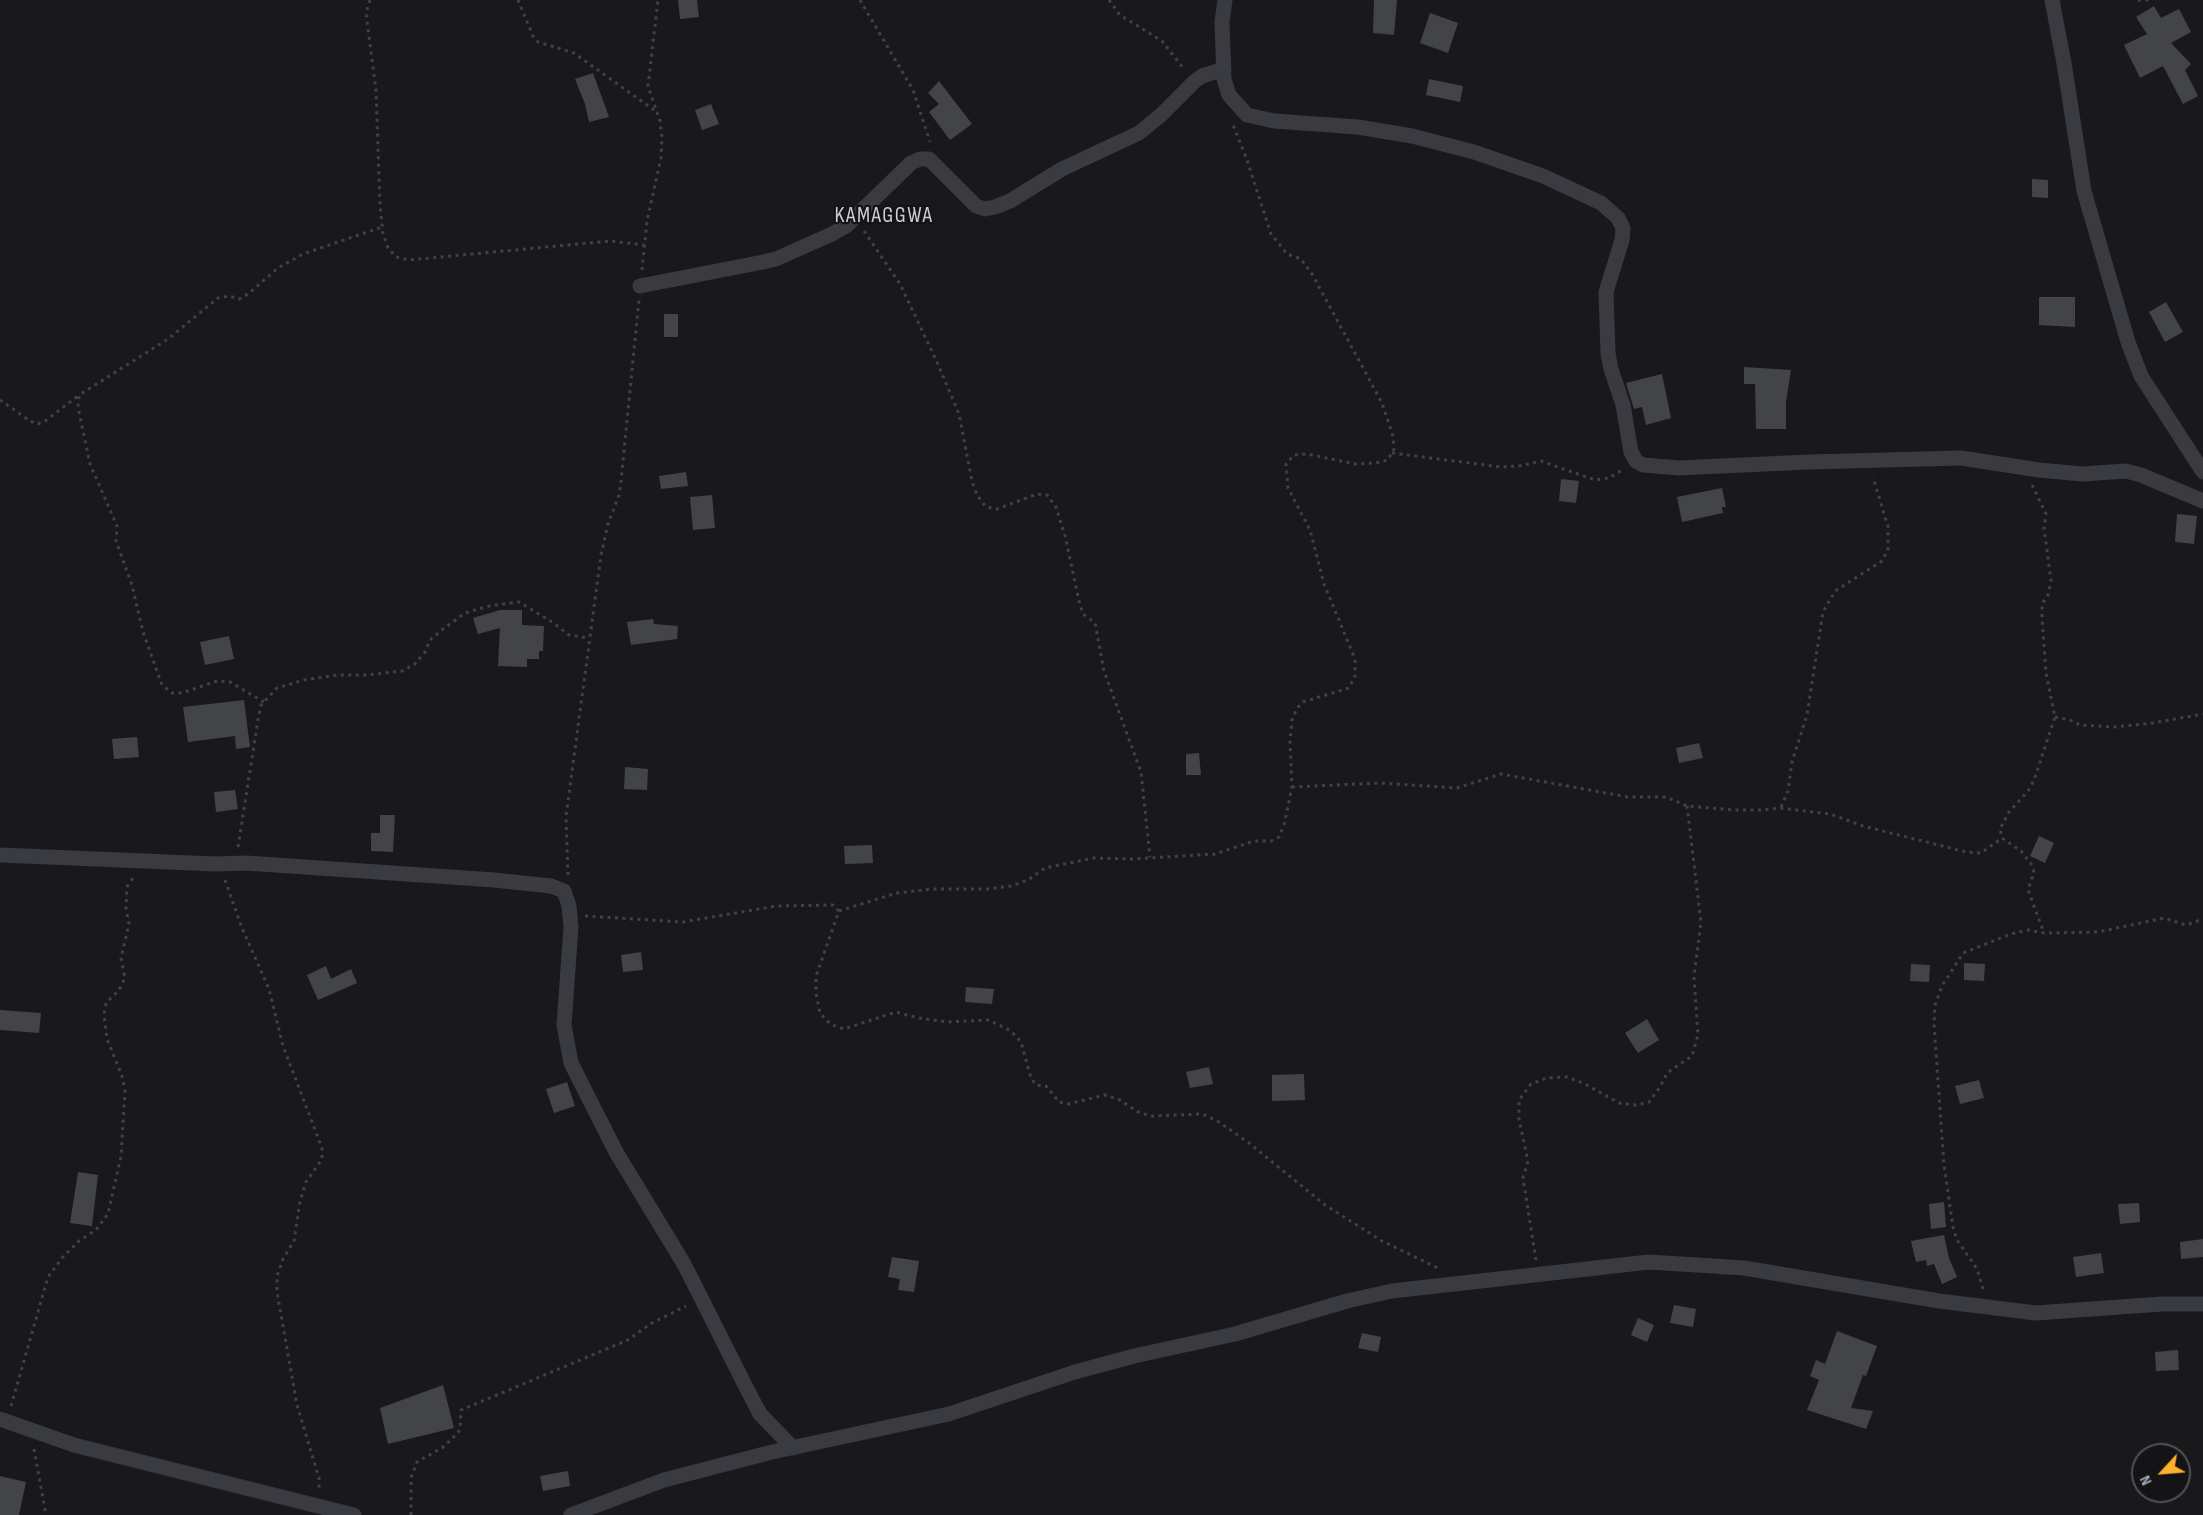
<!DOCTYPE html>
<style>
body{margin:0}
#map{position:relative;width:2203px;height:1515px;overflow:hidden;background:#19191b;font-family:"Sofia Sans Condensed",sans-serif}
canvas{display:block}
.north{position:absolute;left:2131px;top:1443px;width:60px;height:60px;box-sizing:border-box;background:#141416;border:2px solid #505258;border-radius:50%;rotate:244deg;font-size:16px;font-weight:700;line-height:24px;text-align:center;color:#aab0bc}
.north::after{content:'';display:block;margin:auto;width:21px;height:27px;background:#feb12e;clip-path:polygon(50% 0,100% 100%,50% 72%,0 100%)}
</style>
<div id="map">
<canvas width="2203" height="1515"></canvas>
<div class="north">N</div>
</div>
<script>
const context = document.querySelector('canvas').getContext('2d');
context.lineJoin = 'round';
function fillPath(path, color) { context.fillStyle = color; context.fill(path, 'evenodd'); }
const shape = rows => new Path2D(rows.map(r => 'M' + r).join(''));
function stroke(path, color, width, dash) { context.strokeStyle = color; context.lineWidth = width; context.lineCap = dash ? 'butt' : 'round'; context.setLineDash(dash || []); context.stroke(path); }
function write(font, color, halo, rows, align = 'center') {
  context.font = font + ' "Sofia Sans Condensed",sans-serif'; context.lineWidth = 4.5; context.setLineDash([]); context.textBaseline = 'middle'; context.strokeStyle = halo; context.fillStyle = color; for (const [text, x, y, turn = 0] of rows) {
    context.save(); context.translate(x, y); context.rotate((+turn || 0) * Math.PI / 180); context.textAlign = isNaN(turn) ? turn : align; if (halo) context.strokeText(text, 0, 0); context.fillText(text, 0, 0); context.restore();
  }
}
const building = shape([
 [678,0,697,0,699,17,680,19],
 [1374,0,1397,0,1394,35,1373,33],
 [2154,6,2161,18,2179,9,2191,32,2171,43,2191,64,2185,70,2198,96,2183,104,2163,66,2140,78,2124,45,2147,34,2136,17],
 [1430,13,1458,23,1448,53,1420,43],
 [593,73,609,117,589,122,585,104,575,79],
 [1429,79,1463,86,1460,102,1426,95],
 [939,81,972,124,950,140,929,112,939,104,928,93],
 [711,104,719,124,702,130,695,110],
 [2032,179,2048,180,2048,198,2032,197],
 [2039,297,2075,297,2075,327,2039,325],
 [2166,302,2183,332,2165,342,2149,312],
 [664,314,678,314,678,337,664,337],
 [1744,367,1791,370,1786,402,1786,429,1756,429,1755,384,1744,384],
 [1662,374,1671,418,1646,425,1642,407,1634,409,1626,383],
 [686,472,688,486,661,489,659,476],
 [1561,479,1579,481,1576,503,1559,501],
 [1722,488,1726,507,1722,507,1723,513,1682,522,1677,497],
 [712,495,715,528,693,530,690,497],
 [2177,514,2197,516,2194,544,2175,542],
 [500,610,522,610,522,625,544,626,543,651,539,651,539,659,527,659,527,667,498,666,500,628,478,634,473,618],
 [653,619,654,624,678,626,677,639,631,645,627,622],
 [229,636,234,659,205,665,200,642],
 [244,700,250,747,236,749,235,736,188,742,183,707],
 [137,737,139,757,114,759,112,739],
 [1699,743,1703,758,1679,763,1676,748],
 [1199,753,1201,775,1186,775,1186,754],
 [625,767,648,769,647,790,624,789],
 [235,790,238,809,216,812,214,792],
 [380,815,395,815,393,852,371,851,371,833,380,833],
 [2039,836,2054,843,2045,863,2030,856],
 [872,845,873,863,845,864,844,846],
 [641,952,643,970,623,972,621,955],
 [1964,963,1985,964,1984,981,1964,980],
 [1911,964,1930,965,1929,982,1910,981],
 [326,966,331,979,351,969,357,983,318,1000,307,975],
 [966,987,994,989,992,1004,965,1002],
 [0,1010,41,1013,39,1033,0,1030],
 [1647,1019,1659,1040,1638,1053,1625,1033],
 [1209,1067,1213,1084,1190,1088,1186,1072],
 [1304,1074,1305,1100,1272,1101,1272,1075],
 [1979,1080,1984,1098,1960,1104,1955,1086],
 [567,1082,575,1106,554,1113,546,1089],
 [78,1172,98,1175,92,1226,70,1223],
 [1944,1202,1946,1227,1931,1229,1929,1204],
 [2139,1203,2140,1222,2120,1224,2118,1204],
 [1944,1235,1949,1258,1957,1277,1942,1284,1934,1264,1927,1266,1926,1260,1916,1262,1911,1241],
 [2203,1239,2203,1257,2181,1259,2180,1242],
 [2101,1253,2104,1273,2076,1277,2073,1257],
 [892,1257,919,1261,914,1292,898,1290,900,1279,888,1277],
 [1674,1305,1696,1309,1693,1327,1670,1323],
 [1638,1318,1654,1325,1647,1342,1631,1335],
 [1837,1331,1877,1346,1866,1376,1863,1375,1851,1408,1873,1411,1866,1429,1807,1410,1819,1380,1810,1376,1816,1360,1825,1364],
 [1362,1333,1381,1337,1378,1352,1358,1348],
 [2178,1350,2179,1370,2156,1371,2155,1352],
 [443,1385,454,1428,388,1444,380,1408],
 [568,1471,570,1486,543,1491,540,1476],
 [0,1476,26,1482,19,1515,0,1515]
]);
const path = shape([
 [370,0,366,13,376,90,380,205,383,234,388,248,396,257,409,260,610,241,644,245],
 [518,0,533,36,538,42,574,53,654,110],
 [860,0,913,90,930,142],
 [1109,0,1120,15,1162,41,1184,69],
 [2138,0,2149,0],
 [864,231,900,284,937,362,959,414,972,481,977,495,986,507,997,509,1037,494,1047,495,1056,507,1065,536,1079,601,1083,614,1095,623,1104,671,1141,772,1150,857],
 [642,270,647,221,661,158,662,137,660,121,648,86,658,0],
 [0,400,30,421,38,424,45,421,78,396],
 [1392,453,1501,467,1519,466,1541,461,1595,480,1609,478,1622,470],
 [2032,485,2046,514,2044,528,2051,581,2048,595,2042,604,2042,617,2046,673,2055,717,2034,780,2028,791,2009,812,2000,829,2002,838,2021,851,2032,865,2034,872,2028,890,2044,933],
 [264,702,230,682,217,681,182,693,172,693,162,685,143,632,132,585,116,541,117,526,90,464,78,407,79,395,168,339,218,298,229,296,239,299,248,294,278,268,303,254,382,227],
 [2055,717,2070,720,2080,725,2114,727,2153,723,2203,714],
 [1292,787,1379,783,1457,788,1501,774,1628,797,1666,797,1687,806,1735,810,1762,810,1780,808,1830,814,1863,826,1966,852,1981,853,2002,838],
 [1781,807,1788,791,1792,762,1807,715,1823,612,1835,591,1882,561,1888,549,1888,527,1873,477],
 [238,847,258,720,261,705,277,688,304,680,337,675,366,675,402,671,415,664,425,652,430,640,443,629,465,613,489,606,519,602,552,622,569,635,589,638],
 [568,875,566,816,601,555,608,524,619,495,621,481,639,300],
 [225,880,242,928,269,989,283,1046,322,1148,322,1159,306,1182,300,1201,294,1241,283,1259,277,1276,277,1292,297,1405,319,1478,319,1491],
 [839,911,897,893,932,889,988,889,1011,886,1028,880,1045,868,1094,858,1131,859,1215,854,1254,841,1271,841,1279,837,1284,825,1292,787,1290,742,1292,720,1297,708,1303,702,1349,688,1355,676,1355,659,1324,584,1310,530,1288,488,1286,464,1294,455,1307,454,1355,464,1376,463,1388,460,1394,449,1393,436,1382,403,1312,274,1301,259,1287,254,1271,234,1246,157,1233,125],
 [585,916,683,922,776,906,833,905,839,911,816,976,816,994,820,1013,830,1024,844,1029,896,1012,919,1018,947,1022,989,1020,1011,1031,1021,1042,1031,1078,1036,1085,1046,1086,1059,1102,1068,1104,1105,1095,1120,1100,1138,1112,1151,1116,1202,1114,1216,1120,1249,1143,1325,1205,1382,1241,1440,1269],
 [1536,1260,1523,1178,1528,1161,1519,1120,1519,1100,1531,1084,1547,1078,1567,1077,1585,1084,1619,1103,1636,1105,1649,1102,1660,1087,1667,1073,1692,1056,1698,1035,1694,977,1701,922,1687,806],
 [1983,1289,1977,1269,1957,1240,1953,1227,1944,1165,1934,1024,1935,1005,1942,986,1963,953,2011,934,2028,930,2044,933,2098,932,2164,918,2186,925,2203,919],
 [11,1406,48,1277,62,1258,79,1241,96,1230,108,1214,121,1156,125,1091,122,1076,107,1039,104,1014,106,1003,119,990,125,978,121,958,129,924,126,909,127,887,134,876],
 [34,1449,46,1515],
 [411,1515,411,1478,417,1462,445,1446,460,1430,461,1410,628,1340,650,1324,686,1306]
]);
const minor = shape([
 [1225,0,1222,22,1224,79,1229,95,1247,115,1274,121,1358,127,1412,136,1474,152,1543,176,1601,203,1618,218,1623,228,1622,240,1606,292,1608,353,1611,369,1623,405,1631,452,1636,461,1643,465,1679,468,1808,462,1961,458,2039,470,2082,474,2126,471,2141,475,2203,501],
 [2052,0,2064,63,2084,191,2128,342,2141,376,2203,472],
 [640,286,763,262,776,259,832,234,846,226,911,163,920,159,929,159,976,206,985,209,995,207,1010,201,1062,169,1139,133,1161,115,1195,81,1202,76,1224,69],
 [0,855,216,864,246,863,494,880,551,886,564,891,569,906,571,927,564,1025,571,1063,616,1152,684,1264,750,1395,760,1414,793,1448],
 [0,1419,74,1445,354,1515],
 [571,1515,664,1480,772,1452,949,1414,1075,1372,1134,1356,1235,1334,1347,1301,1392,1291,1649,1262,1744,1268,1939,1301,2036,1313,2162,1304,2203,1304]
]);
const quarterNames = [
 ["KAMAGGWA",884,216]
];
fillPath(building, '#434448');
stroke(path, '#3f4248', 3, [3, 4.5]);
stroke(minor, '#393b41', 15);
context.letterSpacing = '1.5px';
write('22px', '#cccfd7', '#141416', quarterNames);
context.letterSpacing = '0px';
</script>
